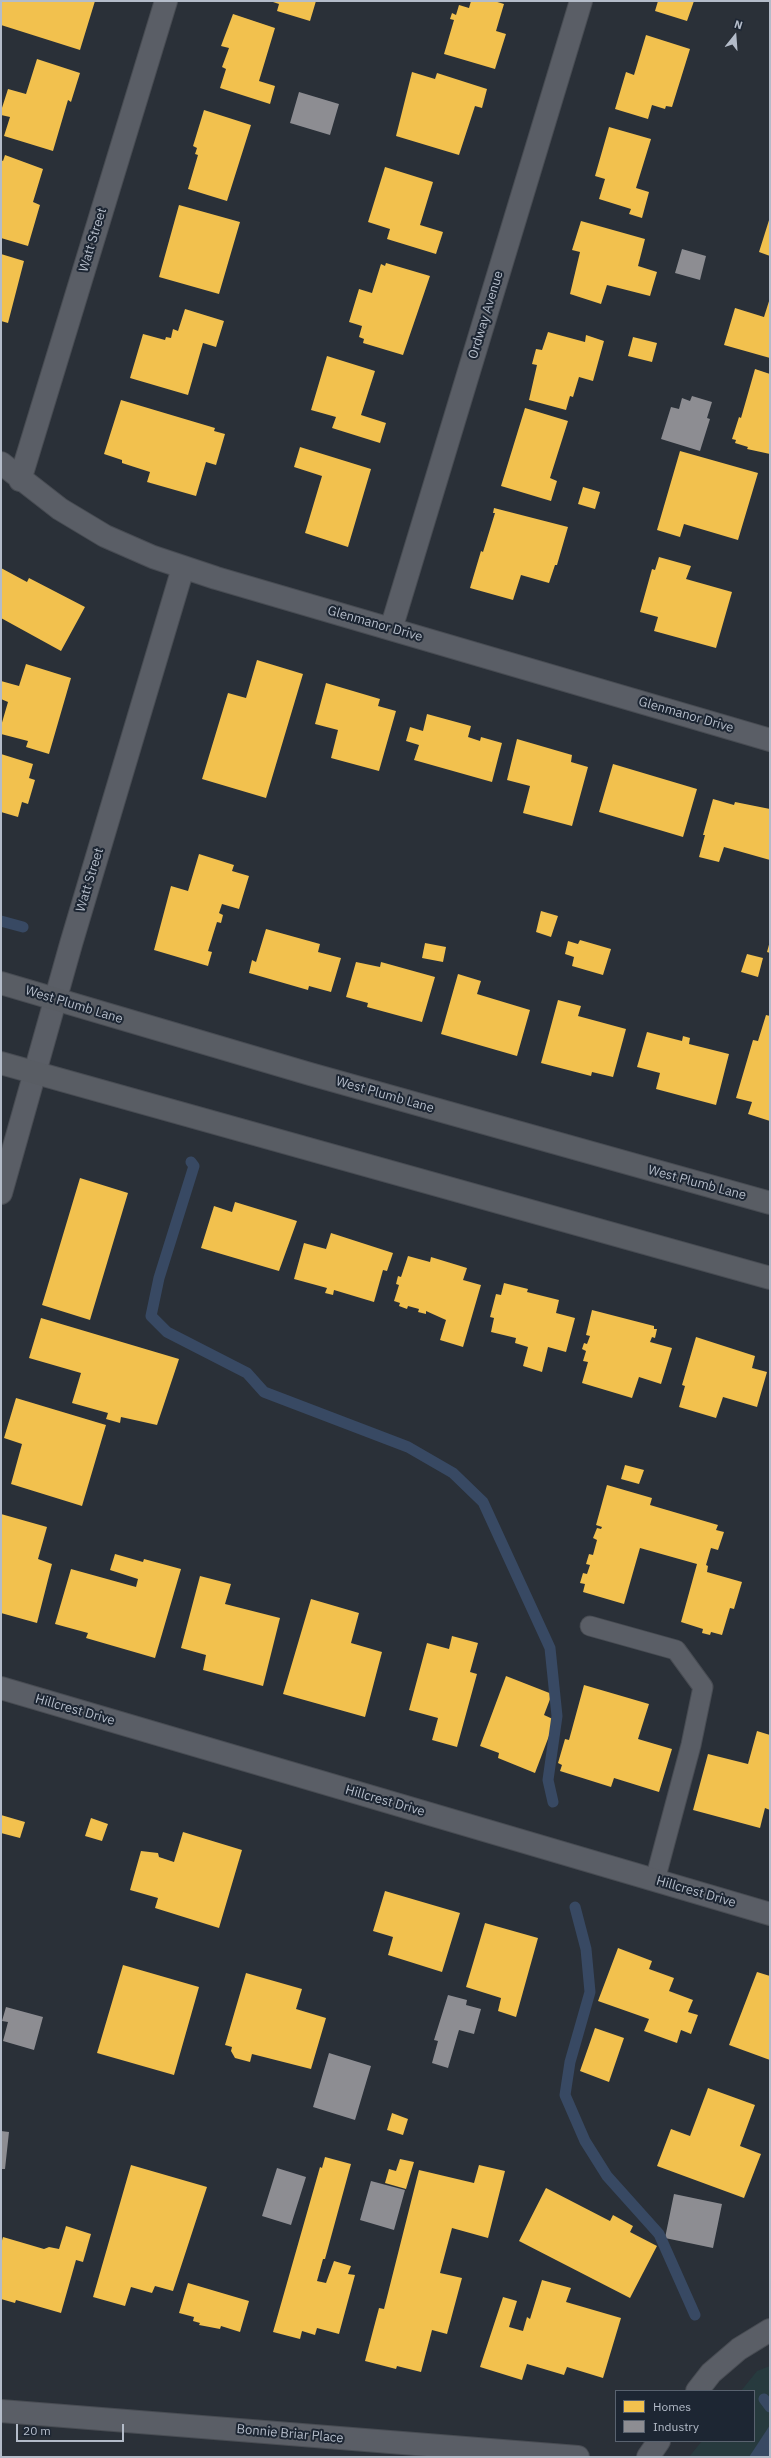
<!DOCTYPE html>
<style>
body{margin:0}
#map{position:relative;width:771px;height:2458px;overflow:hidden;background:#2a3038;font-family:"IBM Plex Sans",sans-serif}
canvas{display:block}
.frame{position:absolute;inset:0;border:2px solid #b4bcc9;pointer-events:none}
.legend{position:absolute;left:615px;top:2390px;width:140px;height:52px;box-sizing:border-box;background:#1d2633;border:1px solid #59626f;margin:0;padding:5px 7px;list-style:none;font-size:12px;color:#b4bcc9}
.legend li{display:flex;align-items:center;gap:8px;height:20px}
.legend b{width:20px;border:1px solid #59626f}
.north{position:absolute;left:715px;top:16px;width:40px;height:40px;-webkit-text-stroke:3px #1d2633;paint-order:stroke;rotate:17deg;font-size:11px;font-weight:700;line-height:16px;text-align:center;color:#b4bcc9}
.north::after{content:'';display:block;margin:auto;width:14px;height:18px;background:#b4bcc9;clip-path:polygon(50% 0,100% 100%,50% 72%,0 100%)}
.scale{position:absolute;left:16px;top:2424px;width:108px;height:18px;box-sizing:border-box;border:2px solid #b4bcc9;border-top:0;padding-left:5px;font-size:12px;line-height:14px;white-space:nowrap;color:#b4bcc9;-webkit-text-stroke:3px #1d2633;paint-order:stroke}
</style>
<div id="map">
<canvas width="771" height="2458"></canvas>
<div class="frame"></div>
<ul class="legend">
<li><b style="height:11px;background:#f2c14e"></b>Homes</li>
<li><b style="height:11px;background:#8d8d92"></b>Industry</li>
</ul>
<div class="north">N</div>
<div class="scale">20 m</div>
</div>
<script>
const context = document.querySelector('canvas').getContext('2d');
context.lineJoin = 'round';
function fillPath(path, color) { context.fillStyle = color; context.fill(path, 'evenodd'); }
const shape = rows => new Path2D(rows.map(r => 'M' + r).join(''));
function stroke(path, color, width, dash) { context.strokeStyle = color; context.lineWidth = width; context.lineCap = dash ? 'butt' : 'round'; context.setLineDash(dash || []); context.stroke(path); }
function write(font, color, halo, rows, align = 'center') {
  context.font = font + ' "IBM Plex Sans",sans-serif'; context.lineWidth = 4; context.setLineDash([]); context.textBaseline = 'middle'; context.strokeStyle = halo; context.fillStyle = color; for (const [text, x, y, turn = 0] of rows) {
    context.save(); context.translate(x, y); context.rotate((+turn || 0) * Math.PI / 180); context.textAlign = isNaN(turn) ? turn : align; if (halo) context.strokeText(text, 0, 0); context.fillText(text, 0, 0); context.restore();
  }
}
const green = shape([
 [770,2366,770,2457,689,2457,702,2441,754,2441,754,2391,741,2391,757,2371]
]);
const water = shape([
 [770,2425,770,2457,749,2457]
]);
const homes = shape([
 [1,1,95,1,80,50,1,25],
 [270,1,316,1,310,21,277,11,279,4],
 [471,1,494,1,504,4,496,31,506,34,495,69,444,54,454,20,450,19,452,13,456,15,459,5,469,8],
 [658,1,694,1,687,21,655,11],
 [233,14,275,28,259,81,275,86,270,104,220,88,226,69,222,67,229,48,221,46],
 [646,35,690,49,672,107,666,106,665,109,652,105,648,119,615,109,626,72,634,75],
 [37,59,80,73,71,102,68,100,53,151,4,136,10,117,1,115,1,111,8,89,26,94],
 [412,72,435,79,437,73,487,89,482,108,475,106,459,155,396,136],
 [204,110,251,125,227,201,188,189,198,155,195,154,197,148,193,146],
 [609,127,651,139,636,188,649,192,642,218,629,214,631,209,599,199,605,179,595,176],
 [5,155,43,169,33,202,40,205,28,246,1,238,1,160,3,161],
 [385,167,433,182,420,225,443,232,436,254,387,239,390,229,368,222],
 [179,205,240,222,219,294,159,277],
 [770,217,770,256,759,252],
 [581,221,645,239,638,266,657,272,650,296,607,285,601,304,570,294,580,252,572,250],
 [1,254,24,261,8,323,1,321],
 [386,263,430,276,403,355,363,343,364,339,359,337,362,326,349,322,359,289,372,293,381,264,385,266],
 [770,298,770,358,724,345,735,308,764,317],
 [185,309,224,321,216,347,203,343,188,395,130,378,143,334,165,340,166,337,171,338,173,329,178,331],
 [548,332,585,342,586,335,604,341,593,381,579,377,573,397,570,396,566,410,529,400,537,365,532,364,536,349,542,350],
 [633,337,657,343,652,362,628,356],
 [327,356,375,371,361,415,386,423,380,443,332,428,336,417,311,410],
 [755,369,770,374,770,454,747,449,748,447,735,443,736,440,732,439,739,417,741,418],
 [121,400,215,428,214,431,225,434,216,465,206,462,196,496,147,482,150,472,122,463,122,460,104,454],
 [525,408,568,421,550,478,557,481,551,501,501,486],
 [300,447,371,469,348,547,305,533,322,476,294,467],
 [680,451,758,473,738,540,684,524,680,537,657,530],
 [583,487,600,492,595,509,578,504],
 [494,508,568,527,557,565,555,565,549,583,521,575,513,600,470,588,481,551,483,552,495,513,493,513],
 [659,557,691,566,686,579,732,592,716,648,654,631,658,617,640,612,652,569,655,570],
 [1,568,27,582,29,578,85,607,61,651,1,618],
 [257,660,303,674,266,798,202,779,228,693,246,698],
 [26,664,71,678,49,754,26,747,28,741,1,734,1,726,8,702,1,699,1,681,19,686],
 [326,683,380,699,378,706,396,711,379,771,331,758,338,730,315,724],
 [427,714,471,726,468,737,480,741,481,737,502,743,492,782,414,760,419,745,406,741,410,727,423,731],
 [517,739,572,755,571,762,588,767,572,826,523,813,530,786,507,780],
 [1,754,33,764,29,778,35,780,28,804,22,802,18,817,1,812],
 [613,764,697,789,683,837,599,812],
 [713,799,734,805,735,802,770,809,770,860,724,847,719,862,699,857,705,835,703,835],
 [199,854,234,865,232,871,249,876,239,909,222,904,219,913,223,915,221,923,217,922,208,951,212,952,208,966,154,950,171,886,188,891],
 [541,911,558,916,551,937,536,932],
 [266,929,320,944,318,952,341,958,331,992,309,986,308,990,249,973,252,960,256,962],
 [580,940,611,949,603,975,572,966,574,957,565,954,568,941,578,944],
 [770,941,770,953,767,952],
 [425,943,446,947,443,962,422,958],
 [747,954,763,958,758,977,741,972],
 [356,962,380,967,381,962,435,977,422,1022,367,1007,368,1003,346,997],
 [458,974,481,981,477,994,530,1010,517,1056,441,1034],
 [558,1000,581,1006,578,1016,626,1029,613,1077,592,1072,591,1076,541,1063],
 [766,1015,770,1016,770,1121,748,1114,752,1102,736,1098,753,1040,758,1041],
 [647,1032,682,1041,683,1036,690,1038,689,1044,729,1054,716,1105,656,1089,660,1073,637,1067],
 [80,1178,128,1193,90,1320,42,1305],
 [235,1202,297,1221,279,1271,201,1248,214,1206,232,1212],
 [331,1233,393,1253,387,1271,383,1270,374,1302,334,1290,333,1295,325,1293,327,1288,294,1279,304,1243,326,1249],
 [408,1256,430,1262,431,1257,467,1268,463,1280,481,1285,463,1347,440,1340,446,1320,426,1311,426,1314,418,1312,419,1309,408,1306,407,1309,399,1306,400,1303,394,1301,399,1285,396,1284,398,1276,401,1277],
 [504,1283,528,1289,527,1292,559,1300,556,1313,575,1318,566,1352,548,1347,542,1372,523,1366,528,1347,515,1343,516,1338,491,1332,494,1318,490,1317,496,1294,501,1295],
 [592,1310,654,1326,654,1329,657,1329,655,1338,652,1337,650,1342,672,1348,661,1384,639,1377,632,1398,582,1383,588,1362,583,1361,586,1351,582,1349,584,1343,587,1344,590,1336,586,1335],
 [41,1318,179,1359,157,1425,121,1417,120,1423,106,1419,108,1413,72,1403,81,1373,29,1358],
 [696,1337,755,1356,752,1368,767,1372,757,1407,723,1397,716,1418,679,1407,685,1386,682,1385],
 [16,1398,106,1425,82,1506,11,1484,22,1444,4,1438],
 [625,1465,644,1470,639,1484,621,1479],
 [607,1485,652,1498,650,1505,718,1525,716,1530,724,1532,718,1550,711,1548,706,1565,708,1566,707,1572,742,1582,734,1609,730,1608,722,1635,711,1632,710,1635,702,1633,703,1629,681,1622,697,1564,640,1548,624,1604,583,1592,585,1584,580,1583,583,1573,587,1574,590,1565,586,1564,589,1554,593,1555,597,1540,593,1538,597,1528,601,1529,602,1527,596,1525],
 [1,1514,47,1527,38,1559,52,1564,37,1623,1,1613],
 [115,1554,143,1562,144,1559,181,1569,155,1658,86,1638,88,1633,55,1624,71,1569,136,1587,138,1579,110,1570],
 [200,1576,231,1584,225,1604,280,1618,263,1686,203,1670,206,1655,181,1648],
 [311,1599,359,1613,351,1643,382,1652,365,1717,283,1694],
 [452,1636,478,1643,470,1672,477,1674,457,1747,432,1740,438,1718,409,1710,427,1643,449,1649],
 [506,1676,552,1694,544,1715,555,1720,535,1773,498,1758,499,1753,480,1746],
 [584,1685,649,1704,638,1739,672,1749,659,1792,614,1778,611,1787,560,1771,562,1765,558,1763,565,1739,569,1740],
 [757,1731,770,1735,770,1810,765,1808,760,1828,693,1810,708,1754,748,1764],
 [1,1815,25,1822,20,1838,1,1833],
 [91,1818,108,1824,102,1841,85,1836],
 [183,1832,242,1850,219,1928,155,1908,158,1898,130,1890,141,1851,158,1853,159,1857,174,1862],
 [385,1891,460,1913,442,1972,388,1955,393,1937,373,1931],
 [485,1923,538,1938,516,2017,498,2011,501,1998,466,1987],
 [618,1948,652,1961,649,1969,674,1978,669,1991,693,2000,688,2012,698,2015,691,2034,681,2030,677,2043,644,2031,649,2019,598,2001],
 [123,1965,199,1987,174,2075,97,2053],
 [757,1972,770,1976,770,2060,729,2045],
 [246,1973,302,1989,296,2009,326,2018,311,2069,252,2054,250,2062,235,2058,231,2051,232,2047,225,2045],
 [595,2028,624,2038,609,2082,580,2071],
 [708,2088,755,2105,740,2146,761,2154,744,2198,657,2166,671,2129,690,2136],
 [392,2113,408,2119,403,2135,387,2130],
 [325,2157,351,2164,325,2259,323,2259,317,2281,326,2283,334,2261,351,2266,348,2274,355,2275,339,2334,317,2328,315,2335,302,2331,300,2339,273,2332,320,2167,322,2168],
 [400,2159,414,2162,406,2189,385,2183,389,2169,396,2171],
 [131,2165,207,2187,173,2291,155,2286,152,2293,131,2287,125,2306,93,2297],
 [479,2165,505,2171,488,2238,452,2228,440,2273,462,2278,447,2334,432,2330,421,2372,397,2366,396,2369,365,2361,379,2308,384,2309,419,2170,474,2183],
 [546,2188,610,2221,613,2215,633,2226,630,2232,657,2246,630,2298,519,2241],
 [66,2226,91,2234,83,2262,76,2260,61,2313,16,2300,15,2303,1,2299,1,2244,3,2237,44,2249,49,2247,59,2249],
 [542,2280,571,2288,566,2302,621,2318,603,2378,567,2367,564,2375,527,2364,522,2380,480,2367,503,2297,517,2301,509,2327,523,2331,527,2317,530,2319],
 [188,2283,249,2301,240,2332,221,2326,220,2329,199,2325,200,2323,193,2321,194,2317,179,2313]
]);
const industry = shape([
 [299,92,339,104,330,135,290,123],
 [682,249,706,256,700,280,675,273],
 [692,396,712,402,707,418,710,419,700,451,661,439,671,407,679,409,682,398,690,401],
 [448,1995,467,2000,466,2005,481,2009,474,2034,459,2030,448,2068,432,2063,438,2041,434,2040],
 [6,2007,43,2017,34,2050,3,2041,8,2022,2,2021],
 [329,2053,371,2066,355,2120,313,2107],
 [1,2131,9,2132,5,2169,1,2169],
 [277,2168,306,2177,291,2225,262,2216],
 [371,2181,405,2190,394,2230,360,2220],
 [674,2194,722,2204,713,2248,665,2238]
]);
const stream = shape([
 [1,921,23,927],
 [191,1162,194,1166,159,1278,151,1316,167,1332,247,1373,264,1392,408,1447,453,1473,483,1502,550,1648,557,1716,548,1780,553,1802],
 [575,1907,586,1949,590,1992,570,2062,565,2095,585,2141,607,2176,659,2234,695,2315],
 [764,2399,770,2407]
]);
const service = shape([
 [590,1626,676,1650,703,1687,691,1745,655,1880]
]);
const minor = shape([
 [1,463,60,509,105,536,153,557,216,578,770,740],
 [20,480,166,1],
 [391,629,581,1],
 [1,1193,71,944,183,568],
 [1,1688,770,1914],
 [1,2411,578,2457]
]);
const tertiary = shape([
 [697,2391,711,2373,739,2349,770,2330],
 [648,2457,659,2441]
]);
const secondary = shape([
 [1,983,310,1074,770,1203],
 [1,1063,770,1278]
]);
const streetNames = [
 ["Watt Street",93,240,-73],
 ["Ordway Avenue",486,315,-73],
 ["Glenmanor Drive",375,624,16],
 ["Glenmanor Drive",686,715,16],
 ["Watt Street",90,880,-73],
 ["West Plumb Lane",74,1005,17],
 ["West Plumb Lane",385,1095,16],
 ["West Plumb Lane",697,1183,15],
 ["Hillcrest Drive",75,1710,16],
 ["Hillcrest Drive",385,1801,16],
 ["Hillcrest Drive",696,1892,16],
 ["Bonnie Briar Place",290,2434,5]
];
fillPath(green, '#273a3e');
fillPath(water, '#384963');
fillPath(homes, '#f2c14e');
fillPath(industry, '#8d8d92');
stroke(stream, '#384963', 11);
stroke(service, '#484c53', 21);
stroke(minor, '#484c53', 24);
stroke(tertiary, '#484c53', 24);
stroke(secondary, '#484c53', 24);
stroke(service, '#5a5e66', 19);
stroke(minor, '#5a5e66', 22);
stroke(tertiary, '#5a5e66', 22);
stroke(secondary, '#595d64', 22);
write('13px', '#b4bcc9', '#1d2633', streetNames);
</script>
